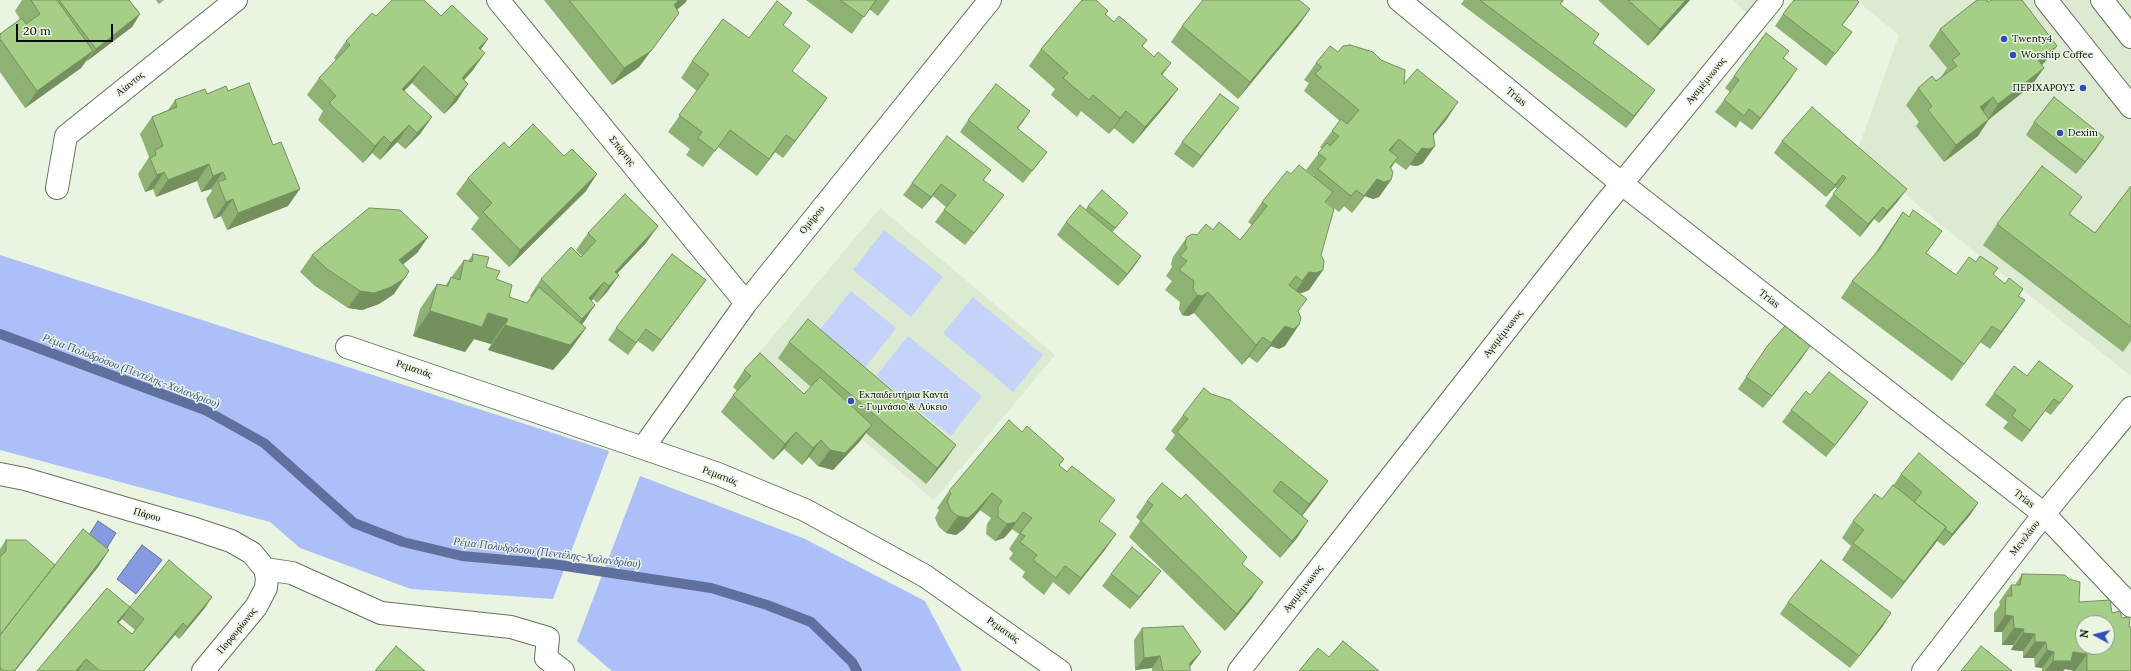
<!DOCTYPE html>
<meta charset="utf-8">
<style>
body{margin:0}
#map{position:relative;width:2131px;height:671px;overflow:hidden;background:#e9f4e1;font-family:Lora,serif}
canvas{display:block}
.north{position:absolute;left:2075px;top:615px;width:40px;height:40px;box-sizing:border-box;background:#e9f4e1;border:1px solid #90988a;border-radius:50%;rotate:277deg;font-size:11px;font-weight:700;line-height:16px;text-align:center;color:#0a0d07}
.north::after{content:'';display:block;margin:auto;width:14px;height:18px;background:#374abc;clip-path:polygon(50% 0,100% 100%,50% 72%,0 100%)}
.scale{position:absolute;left:16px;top:24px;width:97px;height:18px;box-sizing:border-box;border:2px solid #0a0d07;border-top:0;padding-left:5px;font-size:12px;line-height:14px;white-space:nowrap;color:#0a0d07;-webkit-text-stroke:3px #e9f4e1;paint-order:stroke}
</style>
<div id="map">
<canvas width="2131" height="671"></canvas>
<div class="north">N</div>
<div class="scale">20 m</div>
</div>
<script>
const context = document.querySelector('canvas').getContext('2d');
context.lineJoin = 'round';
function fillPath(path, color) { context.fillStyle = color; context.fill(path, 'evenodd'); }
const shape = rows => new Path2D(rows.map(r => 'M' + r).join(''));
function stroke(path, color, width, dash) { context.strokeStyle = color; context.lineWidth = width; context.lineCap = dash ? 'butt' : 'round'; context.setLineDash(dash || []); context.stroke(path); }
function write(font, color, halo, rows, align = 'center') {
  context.font = font + ' Lora,serif'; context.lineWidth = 3; context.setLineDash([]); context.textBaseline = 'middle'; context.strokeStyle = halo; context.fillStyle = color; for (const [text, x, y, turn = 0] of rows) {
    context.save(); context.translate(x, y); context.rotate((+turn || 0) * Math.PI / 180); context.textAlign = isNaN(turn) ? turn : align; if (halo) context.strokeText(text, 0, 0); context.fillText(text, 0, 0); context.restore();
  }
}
const built = shape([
 [1733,0,1760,0,1748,15],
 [1856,0,2131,0,2131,376,1935,220,1857,152,1899,35],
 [880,208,1055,355,934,500,759,353]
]);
const green = shape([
 [884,230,943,277,911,317,853,270],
 [851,291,896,328,864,369,818,332],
 [973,297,1043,355,1013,392,943,333],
 [908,336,982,396,951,436,876,376]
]);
const forest = shape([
 [0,255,609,451,553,599,411,589,300,548,270,522,0,450],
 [640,476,803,538,925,601,962,671,612,671,577,641]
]);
const water = shape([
 [98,521,116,533,100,559,81,547,98,521],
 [142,545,162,560,136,594,117,579,142,545]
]);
const stream = shape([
 [0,334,205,410,264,443,354,523,403,542,462,556,552,564,711,588,767,605,811,622,852,662,857,671]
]);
const minor = shape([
 [498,0,746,303],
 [1399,0,1621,183,2044,514,2131,606],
 [57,188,66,136,236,0],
 [347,347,643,448,718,474,805,510,925,576,1060,671],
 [643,448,746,303,990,0],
 [0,474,25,479,189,527,231,541,252,553,265,569,267,578,266,588,256,607,203,671],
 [265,569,292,573,381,613,511,627,548,638,546,658],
 [546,658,563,671],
 [1239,671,1601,209,1772,0],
 [1923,671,2044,514,2131,408]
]);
const major = shape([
 [2046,0,2131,107],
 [2102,0,2131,37]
]);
const wall = shape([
 [22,0,129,0,140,14,132,27,87,61,87,60,81,68,25,108,0,72,0,34,20,19,15,11],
 [156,0,164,0,159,4],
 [544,0,687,0,685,3,677,10,679,13,639,67,612,85],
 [806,0,890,0,878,16,869,9,852,34],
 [1464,0,1564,0,1560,5,1593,43,1646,102,1626,128,1461,4],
 [1598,0,1690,0,1648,46],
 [1859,2,1842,25,1852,32,1826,66,1775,26,1783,14],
 [1310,9,1298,26,1238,99,1171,42,1182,26],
 [1108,11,1105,15,1114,22,1147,40,1142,46,1154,57,1171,63,1162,75,1178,89,1166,105,1133,144,1114,128,1109,134,1081,111,1077,117,1051,95,1055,89,1029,66,1041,49],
 [376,16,441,16,488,39,481,49,473,70,464,80,457,101,444,114,412,83,404,91,432,117,420,134,405,149,397,142,380,160,372,153,363,163,318,120,323,111,307,95,319,78,336,60,334,58,346,41],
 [783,26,792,71,827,98,783,158,775,152,757,176,718,147,703,167,686,155,690,149,668,132,697,91,681,78,692,61,749,38],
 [1940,29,2045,62,2042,65,2032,85,1989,119,1978,136,1944,162,1916,126,1919,122,1906,105,1918,88,1936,81,1941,77,1947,68,1929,46],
 [1338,52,1404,84,1447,119,1433,136,1423,163,1417,166,1410,165,1406,170,1395,162,1391,168,1391,180,1379,197,1373,199,1365,196,1352,213,1344,206,1339,212,1326,202,1325,203,1321,255,1323,270,1309,290,1302,293,1299,293,1298,311,1285,346,1279,349,1271,346,1257,363,1249,357,1242,365,1194,313,1188,316,1182,315,1179,309,1180,302,1165,290,1172,281,1166,276,1172,267,1171,264,1173,257,1187,237,1197,235,1213,230,1240,240,1252,225,1248,222,1262,202,1291,174,1313,176,1314,176,1306,170,1322,149,1320,147,1332,131,1340,121,1304,91,1309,83,1304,80,1316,63],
 [1783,59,1789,81,1752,130,1740,121,1736,128,1715,112,1730,92,1725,88,1734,76],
 [228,91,288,206,227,230,221,216,214,219,206,199,212,191,211,189,201,192,197,181,156,197,153,189,145,192,138,174,149,157,140,134,152,117,168,110,175,100,207,94],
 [1239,108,1230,120,1193,168,1174,154,1182,142],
 [1030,111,1018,128,1038,164,1023,183,960,132,968,120],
 [2034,122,2096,149,2076,174,2026,135],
 [1782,141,1898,201,1879,223,1874,219,1860,237,1825,206,1837,189,1835,187,1826,197,1774,153],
 [509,148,586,191,509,267,471,229,479,218,456,194,468,178],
 [991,170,984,180,995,207,965,245,935,222,946,207,933,196,922,209,903,195,912,183],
 [2131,186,2131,341,2123,352,1983,245,1997,224,2070,214,2095,233],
 [1088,206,1123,219,1112,232,1141,256,1133,268,1118,286,1057,235,1066,222,1085,210],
 [1903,212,1909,217,1942,231,1926,253,1956,275,1976,262,1998,268,1993,275,2018,296,2013,317,1990,349,1980,342,1952,381,1841,298,1852,281,1874,255,1891,229],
 [588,233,646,243,617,274,619,275,607,292,597,303,593,299,591,301,595,305,581,324,586,328,568,353,553,370,488,350,491,344,474,339,465,352,413,336,420,309,437,284,445,286,464,260,468,261,473,254,486,267,496,279,509,297,527,303,531,297,530,296,541,279,582,256,576,250],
 [428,237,417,253,403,264,394,294,379,304,362,310,348,308,315,286,300,272,312,255],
 [706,280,653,352,638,341,628,355,608,340,616,328],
 [789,342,956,445,944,462,926,484,866,433,860,441,833,470,818,466,809,457,802,465,784,449,773,460,721,412,733,395,737,391,733,387,744,370,804,394,811,387,778,358],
 [1768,345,1802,358,1763,408,1738,389],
 [2027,376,2064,398,2051,415,2045,411,2022,442,2003,428,2008,422,1985,405,1994,393],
 [1211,394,1328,481,1316,498,1302,516,1308,521,1297,538,1280,558,1165,449,1175,435,1171,431,1183,415],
 [1791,410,1859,415,1826,457,1782,422],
 [1059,465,1099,522,1116,534,1104,551,1069,595,1053,582,1044,595,1022,577,1025,572,1009,559,1013,553,1009,549,1019,534,1012,529,1004,538,995,541,986,534,987,524,991,518,980,510,964,529,956,535,946,533,939,527,935,518,939,510,937,508,949,491],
 [1901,474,1978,503,1970,515,1944,546,1937,541,1892,599,1842,560,1851,546,1842,538,1853,521,1882,499,1893,486],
 [1181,499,1242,565,1252,598,1225,631,1129,537,1140,521,1136,517,1147,501],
 [6,540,55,565,109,550,98,567,15,671,0,671,0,549],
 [1111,574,1152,583,1130,609,1102,586],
 [2022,574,2079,602,2112,613,2122,618,2129,627,2131,671,2075,671,2065,669,2063,671,2042,671,2042,668,2035,667,2034,658,2023,658,2023,651,2011,650,2013,645,2002,645,2002,632,1994,632,1994,613,2000,605,1999,602,2011,585,2015,585],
 [212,597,204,609,179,639,175,635,144,671,37,671,130,607],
 [122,619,135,630,132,634,118,622],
 [1788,602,1883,626,1850,668,1780,614],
 [1142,628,1201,652,1192,664,1190,667,1190,671,1152,671,1152,668,1135,670,1134,640]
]);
const shadedWall = shape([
 [679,0,687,0,685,3,662,21,674,5],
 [1686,0,1690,0,1648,46,1660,29],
 [1859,2,1851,14,1833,37,1842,25],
 [1310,9,1298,26,1238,99,1250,82],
 [679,13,639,67,612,85,624,68],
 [140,14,132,27,87,61,96,49],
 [488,39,476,56,479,48],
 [2057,46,2045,62,2026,77,2038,60],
 [93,51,81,68,25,108,37,91],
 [485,53,473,70,452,93,462,78],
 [1171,63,1159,79,1161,74],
 [424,66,412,83,390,105,402,89],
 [2044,68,2032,85,1987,121,1998,104],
 [1797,69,1789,81,1752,130,1760,118],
 [468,84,457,101,444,114,456,97],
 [1178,89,1166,105,1133,144,1145,127],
 [1655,90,1646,102,1626,128,1634,116],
 [1993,97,1981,114,1980,107],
 [827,98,816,114,783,158,795,141],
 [1458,102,1447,119,1423,148,1435,146,1423,163,1417,166,1410,165,1406,170,1417,154],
 [1239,108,1230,120,1193,168,1201,156],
 [1030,111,1022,123,1009,140,1017,128],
 [1126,111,1114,128,1109,134,1120,118],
 [432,117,420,134,405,149,417,133],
 [1989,119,1978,136,1944,162,1956,145],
 [409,125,397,142,380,160,391,143],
 [786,135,775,152,757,176,769,159],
 [384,136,372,153,363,163,375,146],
 [2104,137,2096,149,2076,174,2085,162],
 [1399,139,1387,156,1389,150],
 [1398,157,1387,174,1391,180,1379,197,1373,199,1365,196,1352,213,1364,196,1377,179,1390,167],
 [209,164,197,181,156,197,168,180],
 [164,172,153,189,145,192,157,175],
 [223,172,211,189,201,192,213,176],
 [597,174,586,191,509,267,520,250],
 [1843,175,1835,187,1826,197,1835,185],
 [941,184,933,196,922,209,931,197],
 [300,189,288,206,227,230,238,213],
 [1907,189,1898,201,1879,223,1887,211],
 [1356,190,1344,206,1339,212,1351,196],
 [1004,195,995,207,965,245,974,233],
 [233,199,221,216,214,219,226,202],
 [1883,207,1874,219,1860,237,1868,224],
 [1128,213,1123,219,1110,235,1115,228],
 [658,226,646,243,607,284,615,272],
 [428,237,417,253,388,277,399,260],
 [1141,256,1133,268,1118,286,1127,274],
 [1323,270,1309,290,1302,293,1295,292,1288,302,1309,272],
 [619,275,607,292,597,303,609,286],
 [405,278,394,294,379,304,362,310,348,308,360,291],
 [706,280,697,292,653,352,661,340],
 [604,282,593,299,577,315,589,298],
 [1208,292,1194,313,1188,316,1182,315,1197,295],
 [1307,299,1292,319,1299,325,1285,346,1279,349,1271,346,1257,363,1271,343],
 [2025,300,2013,317,1990,349,2001,332],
 [595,305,584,322,571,336,582,319],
 [430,311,488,313,508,319,491,344,474,339,465,352,413,336],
 [505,325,586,328,568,353,553,370,488,350],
 [1263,337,1249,357,1242,365,1256,345],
 [1810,346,1802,358,1763,408,1772,396],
 [2054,399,2045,411,2022,442,2030,430],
 [1868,402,1859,415,1826,457,1835,445],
 [872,425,860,441,833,470,818,466,830,450],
 [796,432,784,449,773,460,785,444],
 [821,440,809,457,802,465,813,448],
 [956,445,944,462,926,484,937,468],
 [1328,481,1316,498,1298,521,1309,504],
 [992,493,980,510,964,529,956,535,946,533,958,516],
 [1978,503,1970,515,1944,546,1952,534],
 [1023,512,1012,529,1004,538,995,541,1007,524],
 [1308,521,1297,538,1280,558,1292,541],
 [1946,527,1935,544,1892,599,1904,582],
 [1116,534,1104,551,1069,595,1081,578],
 [109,550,98,567,15,671,14,671],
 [1161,571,1152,583,1130,609,1139,597],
 [1263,582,1252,598,1225,631,1237,614],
 [212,597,204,609,179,639,187,627],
 [130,607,122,619,109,634,117,622],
 [1891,613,1883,626,1850,668,1859,656],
 [2005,615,2013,616,2002,632,1994,632],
 [183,623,175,635,144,671,143,671],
 [2014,628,2024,629,2013,645,2002,645],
 [2023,633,2035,634,2023,651,2011,650],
 [2035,642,2046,642,2034,658,2023,658],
 [2047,650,2054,652,2042,668,2035,667],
 [1201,652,1192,664,1185,671,1190,663],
 [2073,652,2087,654,2075,671,2065,669,2063,671,2045,671,2053,661],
 [1160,656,1152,668,1135,670,1144,658],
 [86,659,78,671,76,671]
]);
const building = shape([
 [31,0,57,0,93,51,37,91,1,40,0,41,0,34,22,18,26,24,40,14,31,0],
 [59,0,129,0,140,14,96,49,59,0],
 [392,0,424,0,441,16,452,5,488,39,479,48,485,53,462,78,468,84,456,97,424,66,402,89,432,117,417,133,409,125,391,143,384,136,375,146,329,103,336,96,319,78,350,45,346,41,372,13,376,16,392,0],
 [569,0,679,0,674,5,679,13,651,51,624,68,569,0],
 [840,0,876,0,864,17,840,0],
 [1082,0,1096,0,1108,11,1105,14,1114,22,1119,16,1147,40,1142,46,1154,57,1158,52,1171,63,1161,74,1178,89,1145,127,1126,111,1120,118,1093,95,1089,100,1063,78,1068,73,1041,49,1082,0],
 [1203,0,1299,0,1310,9,1250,82,1182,26,1203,0],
 [1480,0,1563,0,1560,4,1599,34,1593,43,1655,90,1634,116,1480,0],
 [1628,0,1686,0,1660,29,1628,0],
 [1794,0,1857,0,1859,2,1842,25,1852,32,1835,54,1783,14,1794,0],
 [1977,0,1987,0,1988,2,1991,0,2022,0,2057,46,2038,60,2044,68,1998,104,1993,97,1980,107,1989,119,1956,145,1928,110,1932,106,1918,88,1932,76,1936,81,1957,66,1952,60,1960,54,1940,29,1977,0],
 [777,1,792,13,783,25,810,46,792,71,827,98,795,141,786,135,769,159,730,130,715,151,698,138,702,132,679,115,709,74,692,61,723,19,749,38,777,1],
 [1766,33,1789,51,1783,58,1797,69,1760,118,1749,109,1744,116,1724,100,1739,80,1734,76,1766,33],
 [1350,45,1373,52,1381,60,1405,70,1404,84,1417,69,1458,102,1433,134,1435,146,1429,149,1422,148,1417,154,1399,139,1389,150,1398,157,1390,167,1393,172,1391,180,1384,182,1377,179,1364,196,1356,190,1351,196,1318,169,1326,159,1318,153,1327,143,1330,146,1339,136,1332,131,1341,119,1347,124,1359,110,1315,74,1322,67,1316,63,1330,46,1338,52,1343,46,1350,45],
 [249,83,273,145,281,142,300,189,238,213,233,199,226,202,218,182,226,179,223,172,213,176,209,164,168,180,164,172,157,175,150,158,156,155,155,150,163,146,152,117,177,107,175,100,205,89,207,94,226,86,228,91,249,83],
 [996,84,1030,111,1017,128,1047,152,1032,171,968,120,996,84],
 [1220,94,1239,108,1201,156,1182,142,1220,94],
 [2054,97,2104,137,2085,162,2034,122,2054,97],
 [1812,107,1907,189,1887,211,1883,207,1868,224,1833,194,1846,178,1843,175,1835,185,1782,141,1812,107],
 [533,124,564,156,572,149,597,174,520,250,483,212,492,203,468,178,504,142,509,148,533,124],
 [947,136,991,170,983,180,1004,195,974,233,944,210,956,195,941,184,931,197,912,183,947,136],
 [1299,165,1333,192,1325,202,1334,209,1321,255,1324,261,1323,270,1316,273,1309,272,1302,281,1296,276,1289,285,1307,299,1298,311,1301,318,1299,325,1293,329,1285,326,1271,343,1263,337,1256,345,1208,292,1202,296,1197,295,1193,289,1194,281,1179,270,1187,261,1180,256,1187,248,1185,244,1187,237,1192,234,1197,235,1206,224,1213,230,1219,222,1240,240,1267,206,1262,202,1287,171,1291,174,1299,165],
 [2042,166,2082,197,2069,214,2095,233,2131,186,2131,327,1997,224,2042,166],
 [1102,190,1128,213,1115,228,1088,206,1102,190],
 [625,194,658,226,615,272,619,275,609,286,604,282,589,298,595,305,582,319,541,279,571,247,581,257,596,241,588,233,625,194],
 [1080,205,1141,256,1127,274,1066,222,1080,205],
 [369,208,400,210,428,237,399,260,409,271,405,278,391,287,374,293,360,291,327,269,312,255,369,208],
 [1913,210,1942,231,1926,253,1956,275,1969,257,1976,262,1980,256,1998,268,1993,274,2005,284,2009,278,2023,289,2018,296,2025,300,2001,332,1992,326,1964,364,1852,281,1879,250,1903,212,1909,217,1913,210],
 [473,254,489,257,486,267,500,271,496,279,512,285,509,297,527,303,539,287,586,328,570,345,505,325,508,319,488,313,482,327,430,311,437,284,448,286,451,277,460,280,464,260,472,262,473,254],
 [672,254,706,280,661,340,646,329,636,343,616,328,672,254],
 [808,319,956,445,937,468,789,342,808,319],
 [1785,326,1810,346,1772,396,1746,377,1768,345,1785,326],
 [760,353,804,394,820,377,872,425,845,453,830,450,821,440,813,448,796,432,785,444,733,395,751,376,744,370,760,353],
 [2039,361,2073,386,2060,403,2054,399,2030,430,2012,416,2016,410,1994,393,2014,366,2027,376,2039,361],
 [1829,372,1868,402,1835,445,1791,410,1806,391,1810,395,1829,372],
 [1204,388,1211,394,1230,400,1328,481,1309,504,1281,481,1273,491,1308,521,1292,541,1177,432,1188,419,1183,415,1204,388],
 [1009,420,1022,432,1027,426,1064,459,1059,465,1067,472,1072,466,1115,500,1099,521,1116,534,1081,578,1065,566,1056,578,1033,560,1037,555,1020,542,1025,536,1020,533,1032,518,1023,512,1016,522,1007,524,998,517,998,507,1002,501,992,493,975,512,968,518,958,516,951,511,947,501,951,493,949,491,1009,420],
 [1919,453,1978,503,1952,534,1945,529,1946,527,1914,502,1922,492,1901,474,1919,453],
 [1162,483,1181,499,1186,494,1247,557,1242,564,1263,582,1237,614,1141,521,1153,505,1147,501,1162,483],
 [1893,485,1946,527,1904,582,1853,543,1864,530,1853,521,1875,494,1882,499,1893,485],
 [83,529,109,550,14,671,4,671,0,668,0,635,83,529],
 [6,540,26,540,55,565,0,635,0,557,6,551,6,540],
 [1132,547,1161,571,1139,597,1111,574,1132,547],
 [169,560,212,597,187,627,183,623,143,671,100,671,86,659,76,671,37,671,107,588,130,607,169,560],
 [130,607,144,619,132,634,117,622,130,607],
 [1821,560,1891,613,1859,656,1788,602,1821,560],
 [2022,574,2065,575,2069,579,2080,582,2079,602,2110,600,2112,613,2120,611,2122,618,2130,617,2129,627,2131,627,2131,671,2087,671,2087,654,2073,652,2071,661,2053,661,2054,652,2047,650,2046,642,2035,642,2035,634,2023,633,2024,629,2014,628,2013,616,2005,615,2006,596,2012,596,2011,585,2020,585,2022,574],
 [2083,623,2107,623,2107,647,2083,647,2083,623],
 [1183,626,1201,652,1190,663,1190,671,1163,671,1160,656,1144,658,1142,628,1183,626],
 [1343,641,1379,671,1299,671,1318,648,1329,657,1343,641],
 [396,646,425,671,375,671,396,646],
 [1981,646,2012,671,1961,671,1981,646]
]);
const markers = [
 [2004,39,4,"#374abc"],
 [2013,55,4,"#374abc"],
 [2083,88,4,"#374abc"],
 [2060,133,4,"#374abc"],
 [851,401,4,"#374abc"]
];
const poiNames = [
 ["Twenty4",2012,39],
 ["Worship Coffee",2021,55],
 ["ΠΕΡΙΧΑΡΟΥΣ",2075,88,"right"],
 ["Dexim",2068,133],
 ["Εκπαιδευτήρια Καντά",859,395],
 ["- Γυμνάσιο & Λύκειο",859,407]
];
const streetNames = [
 ["Αγαμέμνωνος",1706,81,-51],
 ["Αίαντος",130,84,-39],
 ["Trias",1516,97,39],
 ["Σπάρτης",622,151,51],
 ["Ομήρου",812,220,-51],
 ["Trias",1769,299,38],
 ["Αγαμέμνωνος",1503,334,-52],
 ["Ρεματιάς",414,369,19],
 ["Ρεματιάς",720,476,21],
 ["Trias",2024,499,38],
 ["Πάρου",147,515,16],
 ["Μενελάου",2025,538,-52],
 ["Αγαμέμνωνος",1303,589,-52],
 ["Ρεματιάς",1003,630,35],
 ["Πορφυρίωνος",237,631,-51]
];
const waterNames = [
 ["Ρέμα Πολυδρόσου (Πεντέλης-Χαλανδρίου)",131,371,21],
 ["Ρέμα Πολυδρόσου (Πεντέλης-Χαλανδρίου)",547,553,7]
];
fillPath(built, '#dbead1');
fillPath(green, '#c5d2fa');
fillPath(forest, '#adbff9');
fillPath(water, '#859adf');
stroke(water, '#60709e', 1);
stroke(stream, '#60709e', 10);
stroke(minor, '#677160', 24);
stroke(major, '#677160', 24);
stroke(minor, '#fff', 22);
stroke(major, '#fff', 22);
fillPath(wall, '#8eb174');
fillPath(shadedWall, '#74905e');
fillPath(building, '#a5ce87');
stroke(building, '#74905e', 1);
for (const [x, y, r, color] of markers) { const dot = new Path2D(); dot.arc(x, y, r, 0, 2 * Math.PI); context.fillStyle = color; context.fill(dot); stroke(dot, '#e9f4e1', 1.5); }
write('10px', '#0a0d07', '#e9f4e1', poiNames, 'left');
write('10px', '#0a0d07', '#e9f4e1', streetNames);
write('italic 11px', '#3a4d9f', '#e9f4e1', waterNames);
</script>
